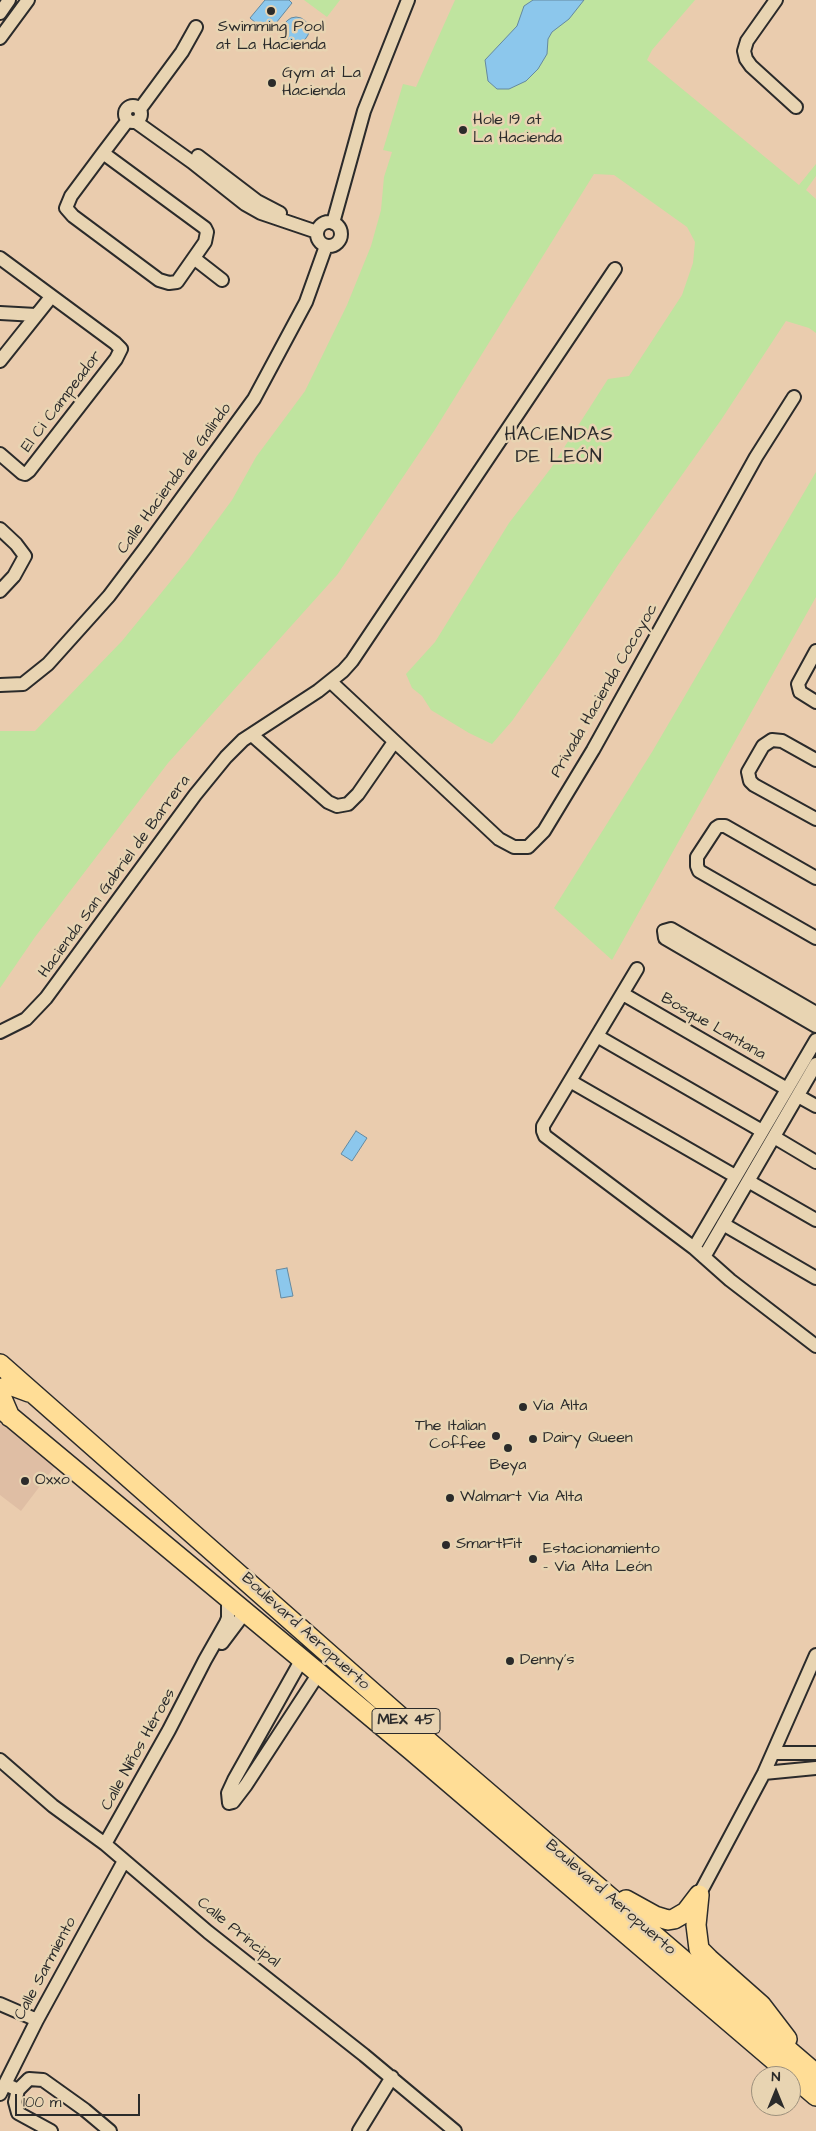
<!DOCTYPE html>
<meta charset="utf-8">
<style>
body{margin:0}
#map{position:relative;width:816px;height:2131px;overflow:hidden;background:#eaccae;font-family:"Architects Daughter",sans-serif}
canvas{display:block}
.north{position:absolute;left:751px;top:2066px;width:50px;height:50px;box-sizing:border-box;background:#e8d4b2;border:1px solid #9c907c;border-radius:50%;rotate:0deg;font-size:14px;font-weight:700;line-height:20px;text-align:center;color:#2b2b2b}
.north::after{content:'';display:block;margin:auto;width:18px;height:22px;background:#2b2b2b;clip-path:polygon(50% 0,100% 100%,50% 72%,0 100%)}
.scale{position:absolute;left:15px;top:2094px;width:125px;height:22px;box-sizing:border-box;border:2px solid #2b2b2b;border-top:0;padding-left:6px;font-size:15px;line-height:18px;white-space:nowrap;color:#2b2b2b;-webkit-text-stroke:4px #e8d4b2;paint-order:stroke}
</style>
<div id="map">
<canvas width="816" height="2131"></canvas>
<div class="north">N</div>
<div class="scale">100 m</div>
</div>
<script>
const context = document.querySelector('canvas').getContext('2d');
context.lineJoin = 'round';
function fillPath(path, color) { context.fillStyle = color; context.fill(path, 'evenodd'); }
const shape = rows => new Path2D(rows.map(r => 'M' + r).join(''));
function stroke(path, color, width, dash) { context.strokeStyle = color; context.lineWidth = width; context.lineCap = dash ? 'butt' : 'round'; context.setLineDash(dash || []); context.stroke(path); }
function write(font, color, halo, rows, align = 'center') {
  context.font = font + ' "Architects Daughter",sans-serif'; context.lineWidth = 5; context.setLineDash([]); context.textBaseline = 'middle'; context.strokeStyle = halo; context.fillStyle = color; for (const [text, x, y, turn = 0] of rows) {
    context.save(); context.translate(x, y); context.rotate((+turn || 0) * Math.PI / 180); context.textAlign = isNaN(turn) ? turn : align; if (halo) context.strokeText(text, 0, 0); context.fillText(text, 0, 0); context.restore();
  }
}
const built = shape([
 [0,1423,56,1465,21,1511,0,1495]
]);
const green = shape([
 [304,0,340,0,327,17],
 [455,0,695,0,652,50,647,60,799,185,816,164,816,176,806,190,816,199,816,333,809,328,786,321,721,420,618,565,558,656,512,721,492,744,469,733,431,710,422,696,412,688,406,674,435,642,509,523,551,468,608,379,629,376,682,295,693,263,695,242,687,227,614,175,594,174,434,431,337,575,168,763,35,937,0,988,0,731,35,731,122,641,188,560,232,500,256,457,305,391,347,305,371,246,381,210,384,177,392,152,383,150,403,84,416,87],
 [816,472,816,597,612,960,554,908,652,752]
]);
const water = shape([
 [265,0,289,0,292,3,268,33,250,18,265,0],
 [533,0,584,0,569,19,552,32,548,39,547,54,538,69,526,81,509,89,497,89,488,81,485,60,517,26,524,6,533,0],
 '283 30a13 13 0 1 1 26 0a13 13 0 1 1-26 0Z',
 [356,1131,367,1138,352,1161,341,1154,356,1131],
 [287,1268,293,1296,281,1298,276,1270,287,1268]
]);
const minor = shape([
 [776,0,747,41,744,51,746,59,751,66,796,107],
 [0,13,9,0],
 [0,38,28,0],
 '125 114a8 8 0 1 1 16 0a8 8 0 1 1-16 0Z',
 [140,109,182,52,196,27],
 [136,122,192,162,245,204,261,213,317,232],
 [103,153,205,228,207,232,205,242,177,282,169,283,159,280,73,216,66,208,71,196,103,153,128,120],
 [198,156,257,201,280,213],
 '317 234a12 12 0 1 1 24 0a12 12 0 1 1-24 0Z',
 [333,223,364,111,408,0],
 [0,258,115,343,121,349,116,359,29,471,25,474,22,473,0,454],
 [195,259,222,280],
 [0,313,36,315],
 [0,361,51,297],
 [0,529,16,544,25,556,14,576,0,591],
 [816,651,798,684,800,692,816,702],
 [331,682,499,839,514,847,528,847,544,831,593,750,756,457,794,397],
 [0,685,23,684,48,664,109,596,146,547,254,399,306,302,326,246],
 [252,735,328,802,337,806,348,804,358,794,394,742],
 [816,760,782,741,772,740,763,746,748,772,750,781,754,785,816,819],
 [816,878,725,826,719,826,716,828,697,857,697,866,699,871,816,938],
 [637,969,543,1126,543,1131,545,1136,694,1248],
 [623,994,787,1089],
 [816,1013,671,929,664,931,665,938,816,1026],
 [0,1032,26,1019,46,998,195,795,226,757,243,740,318,691,343,671,352,661,615,269],
 [597,1036,762,1131],
 [816,1040,694,1248,730,1280,816,1346],
 [570,1081,735,1176],
 [798,1096,816,1106],
 [774,1137,816,1162],
 [748,1181,816,1220],
 [723,1224,816,1278],
 [704,1257,816,1064],
 [222,1643,246,1611],
 [302,1659,234,1780,228,1793,229,1803,233,1802,246,1785,319,1673],
 [773,1753,816,1753],
 [0,1760,53,1806,105,1844,208,1932,364,2055,455,2131],
 [764,1773,816,1768],
 [105,1844,169,1730,205,1660,226,1623,228,1618,228,1597],
 [699,1895,764,1773,816,1655],
 [0,2004,37,2020],
 [5,2084,18,2090,29,2079,43,2080,85,2110,110,2131],
 [18,2090,15,2102,18,2113,51,2131],
 [0,2094,37,2020,124,1861],
 [359,2131,392,2077]
]);
const highway = shape([
 [0,1364,430,1743,816,2074],
 [0,1408,411,1750,816,2096],
 [10,1417,1,1396,3,1388,10,1385,29,1392],
 [699,1895,696,1925,699,1949,709,1959,761,2005,787,2039],
 [626,1900,655,1916,668,1920,674,1919,686,1912,699,1895]
]);
const markers = [
 [271,11,5,"#2b2b2b"],
 [272,83,5,"#2b2b2b"],
 [463,130,5,"#2b2b2b"],
 [523,1407,5,"#2b2b2b"],
 [496,1436,5,"#2b2b2b"],
 [533,1439,5,"#2b2b2b"],
 [508,1448,5,"#2b2b2b"],
 [25,1481,5,"#2b2b2b"],
 [450,1498,5,"#2b2b2b"],
 [446,1545,5,"#2b2b2b"],
 [533,1559,5,"#2b2b2b"],
 [510,1661,5,"#2b2b2b"]
];
const shields = [
 [406,1721,68]
];
const shieldNames = [
 ["MEX 45",406,1721]
];
const poiNames = [
 ["Swimming Pool",271,28,"center"],
 ["at La Hacienda",271,46,"center"],
 ["Gym at La",282,74],
 ["Hacienda",282,92],
 ["Hole 19 at",473,121],
 ["La Hacienda",473,139],
 ["Via Alta",533,1407],
 ["The Italian",486,1427,"right"],
 ["Coffee",486,1445,"right"],
 ["Dairy Queen",543,1439],
 ["Beya",508,1466,"center"],
 ["Oxxo",35,1481],
 ["Walmart Via Alta",460,1498],
 ["SmartFit",456,1545],
 ["Estacionamiento",543,1550],
 ["- Via Alta León",543,1568],
 ["Denny's",520,1661]
];
const streetNames = [
 ["El Ci Campeador",62,402,-53],
 ["Calle Hacienda de Galindo",175,479,-54],
 ["Privada Hacienda Cocoyoc",605,691,-60],
 ["Hacienda San Gabriel de Barrera",115,877,-54],
 ["Bosque Lantana",713,1027,30],
 ["Boulevard Aeropuerto",305,1632,42],
 ["Calle Niños Héroes",139,1750,-61],
 ["Boulevard Aeropuerto",610,1898,41],
 ["Calle Principal",238,1933,39],
 ["Calle Sarmiento",46,1969,-62]
];
const quarterNames = [
 ["HACIENDAS",559,436],
 ["DE LEÓN",559,458]
];
fillPath(built, '#dfbea4');
fillPath(green, '#bfe49f');
fillPath(water, '#8cc7ec');
stroke(water, '#65899f', 1);
stroke(minor, '#2b2b2b', 16);
stroke(highway, '#2b2b2b', 22);
stroke(minor, '#e8d4b2', 12);
stroke(highway, '#ffdd96', 19);
for (const [x, y, r, color] of markers) { const dot = new Path2D(); dot.arc(x, y, r, 0, 2 * Math.PI); context.fillStyle = color; context.fill(dot); stroke(dot, '#e8d4b2', 2); }
for (const [x, y, w] of shields) { const box = new Path2D(); box.roundRect(x - w / 2, y - 12.5, w, 25, 4); context.fillStyle = '#e8d4b2'; context.fill(box); stroke(box, '#2b2b2b', 1); }
write('bold 15px', '#2b2b2b', null, shieldNames);
write('16px', '#2b2b2b', '#e8d4b2', poiNames, 'left');
write('16px', '#2b2b2b', '#e8d4b2', streetNames);
context.letterSpacing = '1px';
write('19px', '#2b2b2b', '#e8d4b2', quarterNames);
context.letterSpacing = '0px';
</script>
